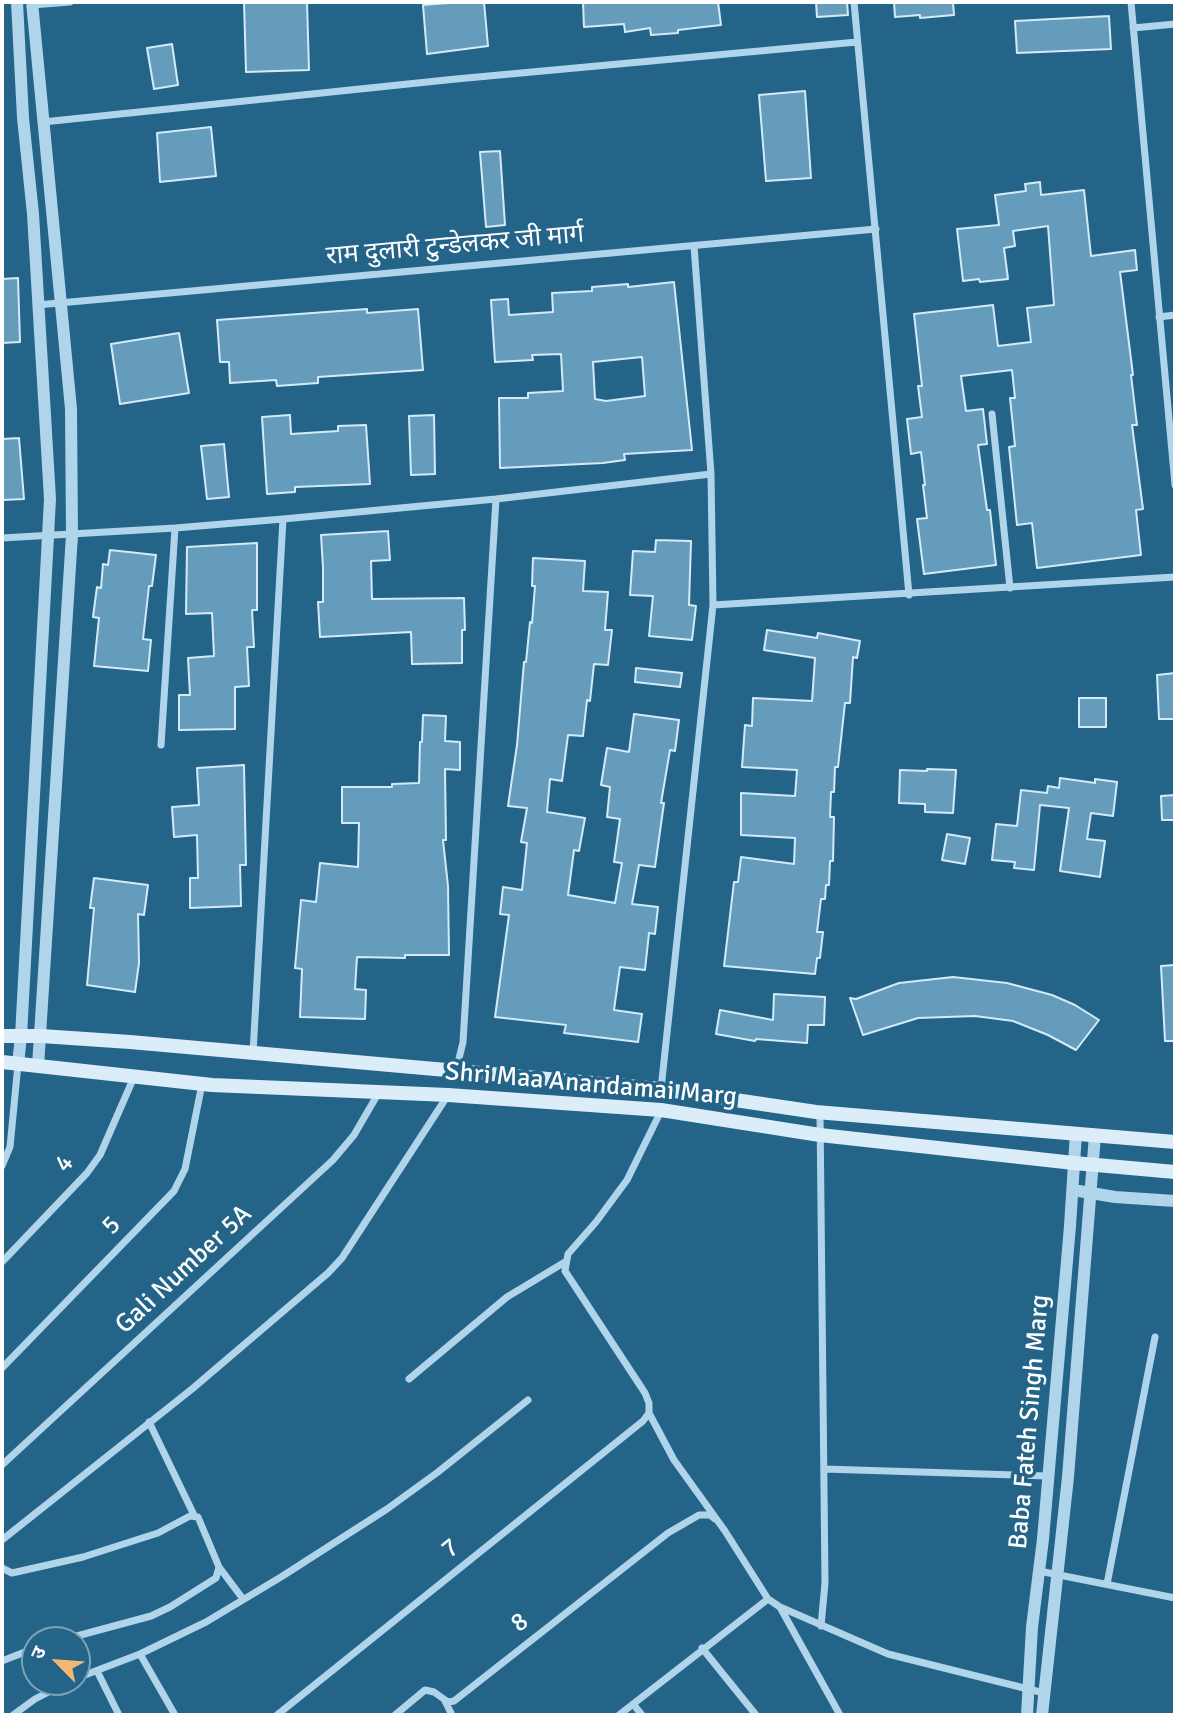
<!DOCTYPE html>
<meta charset="utf-8">
<style>
body{margin:0}
#map{position:relative;width:1177px;height:1717px;overflow:hidden;background:#246489;font-family:Signika,"Noto Sans Devanagari",sans-serif}
canvas{display:block}
.frame{position:absolute;inset:0;border:4px solid #fff;pointer-events:none}
.north{position:absolute;left:21px;top:1626px;width:70px;height:70px;box-sizing:border-box;background:#246489;border:2px solid #7ca2b8;border-radius:50%;rotate:295deg;font-size:19px;font-weight:700;line-height:28px;text-align:center;color:#fff}
.north::after{content:'';display:block;margin:auto;width:24px;height:32px;background:#f4b673;clip-path:polygon(50% 0,100% 100%,50% 72%,0 100%)}
</style>
<div id="map">
<canvas width="1177" height="1717"></canvas>
<div class="frame"></div>
<div class="north">उ</div>
</div>
<script>
const context = document.querySelector('canvas').getContext('2d');
context.lineJoin = 'round';
function fillPath(path, color) { context.fillStyle = color; context.fill(path, 'evenodd'); }
const shape = rows => new Path2D(rows.map(r => 'M' + r).join(''));
function stroke(path, color, width, dash) { context.strokeStyle = color; context.lineWidth = width; context.lineCap = dash ? 'butt' : 'round'; context.setLineDash(dash || []); context.stroke(path); }
function write(font, color, halo, rows, align = 'center') {
  context.font = font + ' Signika,"Noto Sans Devanagari",sans-serif'; context.lineWidth = 7; context.setLineDash([]); context.textBaseline = 'middle'; context.strokeStyle = halo; context.fillStyle = color; for (const [text, x, y, turn = 0] of rows) {
    context.save(); context.translate(x, y); context.rotate((+turn || 0) * Math.PI / 180); context.textAlign = isNaN(turn) ? turn : align; if (halo) context.strokeText(text, 0, 0); context.fillText(text, 0, 0); context.restore();
  }
}
const building = shape([
 [244,2,307,2,309,70,246,72,244,2],
 [461,2,484,2,488,46,427,54,423,5,461,2],
 [583,2,718,2,721,25,678,30,678,33,651,35,650,28,625,32,624,24,584,27,583,2],
 [816,2,847,2,848,15,817,17,816,2],
 [894,2,953,2,954,15,920,18,920,15,895,17,894,2],
 [1109,16,1111,49,1017,53,1015,21,1109,16],
 [172,44,178,85,154,89,147,48,172,44],
 [805,91,811,178,766,181,759,95,805,91],
 [211,127,216,176,160,182,157,133,211,127],
 [500,151,505,225,486,227,480,152,500,151],
 [1040,182,1041,195,1084,190,1091,256,1135,250,1137,270,1120,272,1133,375,1131,375,1137,425,1132,425,1143,509,1136,510,1141,555,1037,568,1032,523,1017,525,1009,447,1015,446,1010,398,1015,398,1012,370,961,376,966,411,983,409,987,444,978,445,987,510,990,510,996,565,924,574,917,519,927,518,923,485,925,485,921,452,911,454,907,419,922,417,918,386,922,386,914,314,993,305,998,346,1031,342,1027,308,1054,305,1048,226,1013,231,1015,246,1004,248,1008,279,980,282,979,279,963,281,957,229,999,225,995,195,1026,191,1025,184,1040,182],
 [18,278,20,342,2,343,2,279,18,278],
 [674,282,692,450,624,454,625,460,603,463,500,468,499,398,528,398,528,393,563,391,561,354,532,355,533,360,495,362,491,300,508,299,509,315,553,312,552,293,592,291,592,287,628,284,628,287,674,282],
 [642,357,645,396,606,401,595,399,593,362,642,357],
 [367,309,367,313,418,309,423,370,318,377,318,383,277,386,276,380,230,383,229,362,220,362,217,320,367,309],
 [179,333,189,393,120,404,111,344,179,333],
 [290,415,291,434,338,431,338,426,366,425,370,484,295,487,295,492,267,494,262,417,290,415],
 [434,415,435,474,411,475,409,416,434,415],
 [19,438,24,499,2,500,2,439,19,438],
 [224,444,229,497,207,499,201,446,224,444],
 [388,531,390,560,371,561,372,599,464,598,465,630,462,630,462,663,412,664,411,632,320,637,318,602,323,602,323,568,321,535,388,531],
 [656,540,691,541,689,605,696,606,692,640,649,636,653,596,630,595,633,551,655,552,656,540],
 [257,543,257,610,252,610,254,647,247,647,249,686,235,687,235,729,179,730,179,695,190,695,188,658,214,656,212,613,186,614,187,547,257,543],
 [110,550,156,555,152,586,149,586,143,639,151,640,148,671,94,666,99,618,93,617,97,587,101,588,103,564,108,565,110,550],
 [533,558,585,561,583,591,608,592,605,630,612,630,608,665,594,664,590,701,587,700,583,736,568,735,562,781,550,779,547,812,585,818,579,851,574,850,568,895,615,903,622,863,614,862,620,819,607,817,610,787,601,785,607,748,629,752,634,714,679,720,675,751,670,750,661,803,664,803,655,867,639,865,632,904,658,907,655,934,649,933,645,970,620,967,614,1010,642,1014,638,1042,564,1033,566,1025,495,1017,509,915,500,914,503,887,522,890,527,843,521,842,527,808,508,806,517,745,524,662,526,662,530,622,532,623,535,586,532,586,533,558],
 [767,630,817,638,818,633,860,641,857,658,853,657,850,703,845,703,838,767,835,767,834,792,831,792,830,817,834,817,833,861,830,861,829,885,826,885,825,899,821,899,817,932,823,932,820,958,817,958,815,974,724,966,734,882,738,882,741,857,794,864,795,838,741,835,741,793,795,796,797,770,742,767,745,725,752,726,753,698,812,701,815,658,764,650,767,630],
 [636,668,682,673,680,687,635,682,636,668],
 [1175,673,1175,719,1159,719,1157,675,1175,673],
 [1079,698,1106,698,1106,727,1079,727,1079,698],
 [423,715,446,716,445,741,460,742,460,770,445,769,446,840,443,840,448,886,449,955,405,955,405,958,357,957,355,989,366,990,365,1019,300,1017,302,969,295,968,301,900,316,902,320,863,358,867,359,823,342,823,342,787,392,787,392,784,419,783,420,742,422,742,423,715],
 [244,765,246,865,240,865,241,906,190,908,190,878,198,878,197,835,174,837,172,807,199,805,197,768,244,765],
 [927,769,956,770,953,813,925,812,925,804,899,803,900,770,927,771,927,769],
 [1060,778,1095,783,1095,779,1117,782,1113,816,1091,813,1087,839,1105,841,1100,877,1060,871,1069,808,1040,805,1034,870,1014,868,1015,862,992,860,996,824,1017,826,1021,790,1047,793,1048,786,1059,788,1060,778],
 [1175,795,1175,820,1162,820,1161,796,1175,795],
 [947,834,970,838,965,864,942,860,947,834],
 [94,878,148,885,144,915,138,914,139,963,135,992,87,985,94,908,90,908,94,878],
 [1175,965,1175,1041,1165,1041,1161,966,1175,965],
 [953,977,1007,983,1052,995,1075,1005,1099,1020,1076,1050,1048,1035,1013,1021,975,1016,918,1018,863,1035,850,998,856,999,899,983,953,977],
 [774,994,825,997,824,1025,808,1025,807,1043,756,1039,755,1041,716,1034,720,1010,773,1020,774,994]
]);
const minor = shape([
 [854,2,909,595],
 [1131,2,1175,485],
 [32,5,70,2],
 [1133,28,1175,24],
 [43,122,456,79,857,42],
 [37,305,876,229],
 [1159,317,1175,315],
 [992,414,1010,588],
 [2,538,175,528,283,519,496,499,711,474],
 [713,605,1175,577],
 [161,745,175,528],
 [253,1053,283,519],
 [456,1071,463,1042,496,499],
 [661,1089,713,605,711,474,694,246],
 [661,1111,627,1180,596,1222,568,1254,565,1271,645,1393,649,1403,649,1413,674,1460,725,1531,768,1599,780,1607,888,1654,1044,1693],
 [820,1113,825,1583,821,1626],
 [2,1166,10,1147,18,1064],
 [2,1262,87,1173,100,1155,134,1077],
 [2,1368,174,1191,185,1169,202,1084],
 [409,1379,507,1297,565,1262],
 [149,1422,194,1515],
 [2,1465,333,1160,354,1135,379,1092],
 [824,1469,1047,1476],
 [2,1540,192,1389,328,1273,342,1258,448,1095],
 [219,1567,243,1599],
 [2,1568,12,1573,83,1557,158,1533,190,1516,198,1517,219,1567,216,1578,170,1607,151,1616,62,1640],
 [1039,1571,1175,1598],
 [1107,1584,1155,1337],
 [781,1609,840,1715],
 [702,1648,756,1715],
 [140,1654,175,1715],
 [2,1661,35,1648],
 [97,1671,119,1715],
 [77,1678,140,1654,206,1622,281,1577,387,1509,438,1472,528,1400],
 [445,1701,452,1715],
 [633,1704,642,1715],
 [13,1715,35,1699,68,1682],
 [277,1715,643,1421,649,1413],
 [395,1715,425,1690,434,1692,448,1702,454,1701,668,1533,699,1515,710,1515,715,1519],
 [619,1715,768,1599]
]);
const tertiary = shape([
 [17,2,23,118,33,214,50,499,21,1036,18,1064],
 [32,2,71,409,72,535,38,1066],
 [1073,1190,1115,1197,1175,1201],
 [1027,1715,1032,1627,1043,1539,1070,1226,1076,1133],
 [1042,1715,1068,1477,1095,1135]
]);
const secondary = shape([
 [2,1036,41,1036,130,1042,661,1089,816,1112,1175,1142],
 [2,1062,212,1085,448,1095,661,1110,820,1135,1074,1163,1175,1172]
]);
const streetNames = [
 ["राम दुलारी टुन्डेलकर जी मार्ग",455,246,-5],
 ["Shri Maa Anandamai Marg",591,1085,5],
 ["4",65,1164,-49],
 ["5",112,1226,-46],
 ["Gali Number 5A",184,1270,-43],
 ["Baba Fateh Singh Marg",1030,1422,-85],
 ["7",451,1549,-39],
 ["8",520,1623,-38]
];
fillPath(building, '#659cbb');
stroke(building, '#d4ebf7', 2);
stroke(minor, '#b0d5ea', 7);
stroke(tertiary, '#b0d5ea', 12);
stroke(secondary, '#dbedf8', 14);
write('26px', '#fff', '#246489', streetNames);
</script>
